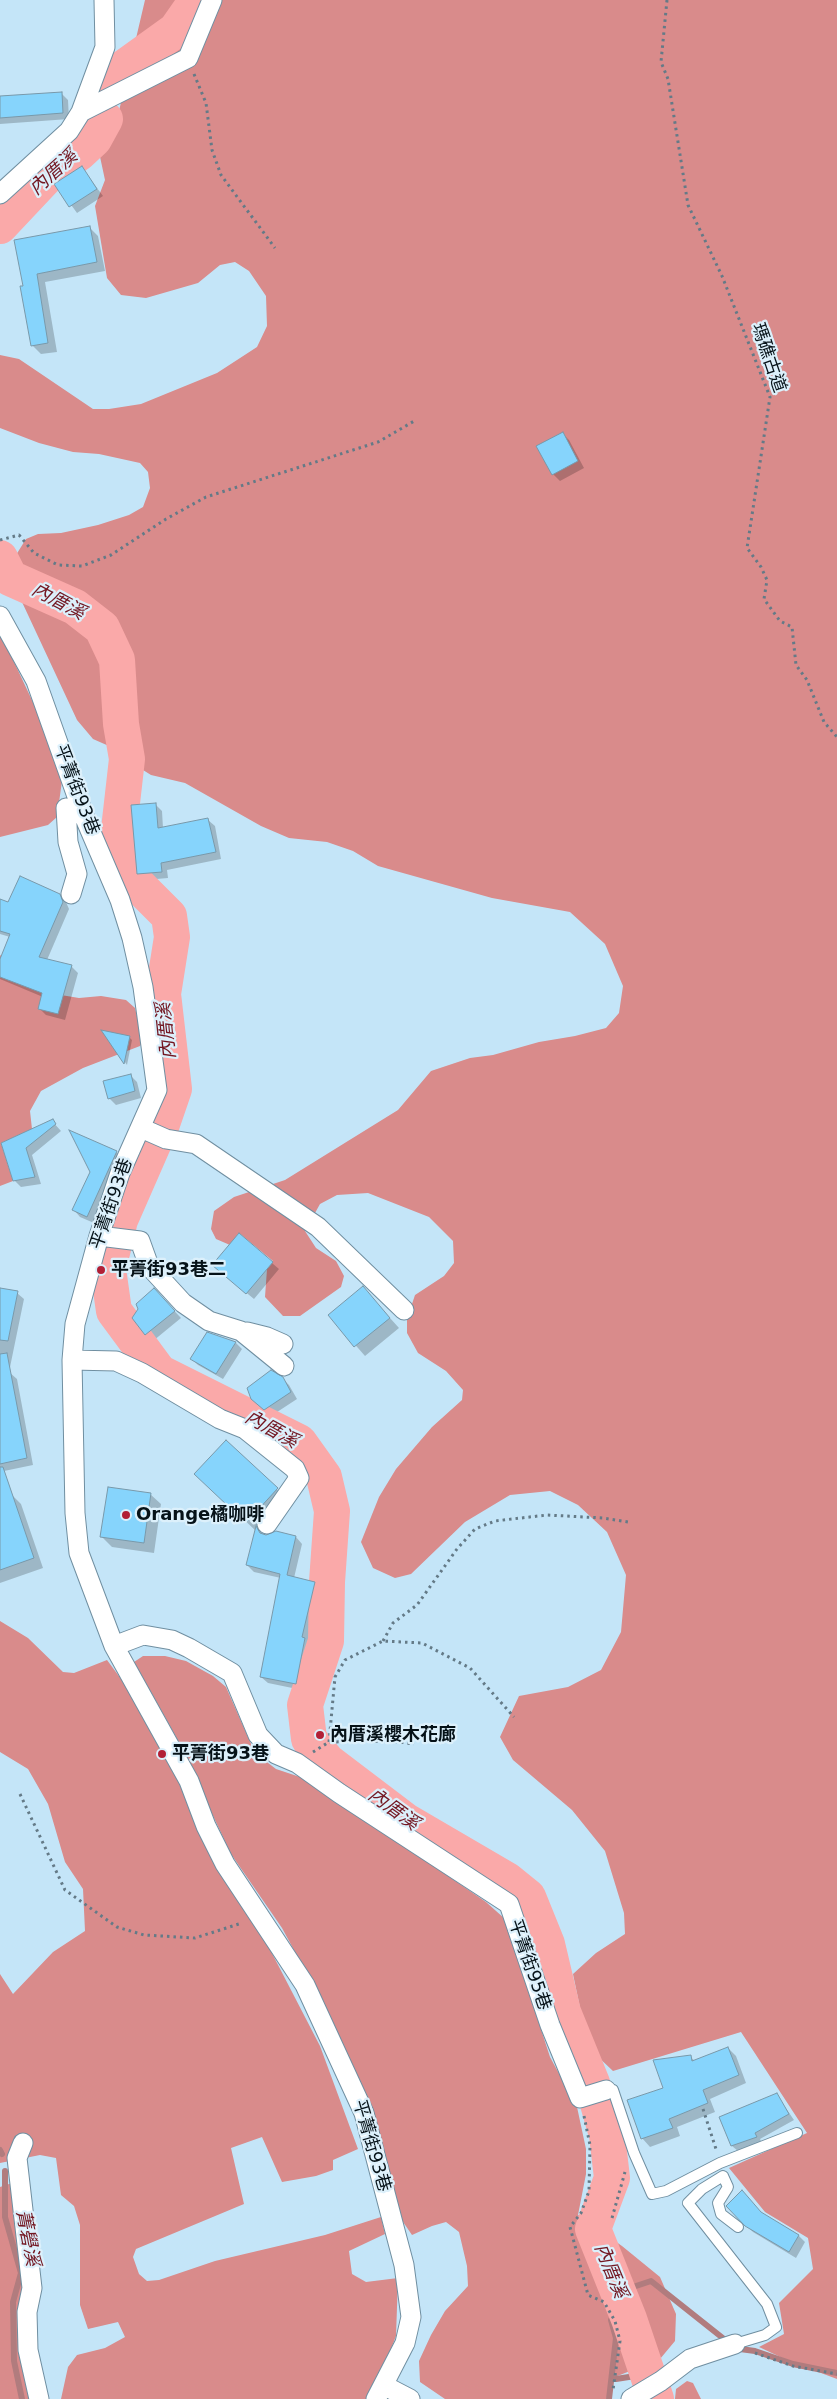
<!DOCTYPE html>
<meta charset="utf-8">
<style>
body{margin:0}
canvas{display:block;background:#c4e5f8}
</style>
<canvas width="837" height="2399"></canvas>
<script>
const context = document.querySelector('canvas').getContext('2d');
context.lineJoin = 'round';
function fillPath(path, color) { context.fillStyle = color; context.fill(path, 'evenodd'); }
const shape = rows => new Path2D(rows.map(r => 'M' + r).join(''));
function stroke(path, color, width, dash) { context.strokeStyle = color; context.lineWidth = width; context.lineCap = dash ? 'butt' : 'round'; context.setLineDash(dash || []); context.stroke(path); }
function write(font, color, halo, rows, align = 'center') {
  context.font = font + ' "DejaVu Sans","Noto Sans TC",sans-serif'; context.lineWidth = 4.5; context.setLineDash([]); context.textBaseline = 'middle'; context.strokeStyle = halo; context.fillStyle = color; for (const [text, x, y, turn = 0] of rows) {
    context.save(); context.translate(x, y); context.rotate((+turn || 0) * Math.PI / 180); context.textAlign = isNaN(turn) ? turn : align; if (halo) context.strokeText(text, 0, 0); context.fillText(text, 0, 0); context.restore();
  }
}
const forest = shape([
 [145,0,837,0,837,2379,789,2361,759,2347,784,2334,779,2303,813,2269,808,2238,765,2212,729,2168,807,2133,741,2032,613,2071,594,2053,583,2022,573,1974,596,1953,625,1934,624,1913,605,1851,572,1810,513,1760,500,1737,519,1696,568,1687,601,1670,621,1632,626,1575,607,1532,578,1505,550,1491,510,1495,465,1522,411,1574,395,1578,373,1568,361,1542,379,1497,396,1469,432,1427,462,1400,463,1390,446,1371,418,1353,407,1333,407,1319,415,1295,444,1276,454,1263,453,1241,429,1217,368,1193,337,1195,320,1204,305,1231,316,1248,336,1261,344,1276,341,1287,300,1316,283,1316,265,1297,267,1269,273,1261,239,1233,230,1245,216,1239,211,1229,214,1211,234,1197,285,1180,398,1110,431,1071,470,1058,493,1055,539,1042,575,1036,606,1028,619,1013,623,986,605,944,570,912,492,898,378,866,353,851,327,842,289,838,261,826,185,783,151,775,135,765,118,750,93,739,77,720,15,587,14,564,16,555,26,539,38,534,61,533,98,525,129,515,143,507,150,488,148,472,140,463,99,454,73,452,39,443,0,428,0,355,19,359,93,409,109,409,141,404,217,373,257,347,267,326,266,296,249,271,235,262,220,265,198,283,146,298,121,295,107,278,95,206,105,180,99,152,119,111],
 [0,632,38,713,62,781,57,817,48,825,0,837],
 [0,955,43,992,79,998,101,996,126,1000,135,1008,143,1040,140,1046,83,1068,41,1091,30,1111,32,1129,1,1143,13,1181,0,1186],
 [0,1621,28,1638,63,1672,74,1673,107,1660,127,1687,262,1934,320,2046,358,2149,333,2160,333,2170,316,2176,282,2182,262,2137,231,2148,244,2204,136,2249,133,2257,139,2274,147,2281,159,2280,215,2261,325,2235,381,2217,385,2234,349,2251,352,2274,366,2282,398,2278,396,2336,381,2375,368,2399,61,2399,68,2367,77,2355,105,2348,125,2337,118,2322,88,2329,80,2305,80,2225,74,2206,61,2195,56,2158,40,2155,0,2163,0,1974,13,1994,53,1952,85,1931,83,1889,65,1862,48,1804,28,1769,0,1752],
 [143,1656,165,1656,186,1661,213,1676,226,1687,255,1753,276,1769,306,1779,486,1902,505,1919,550,2057,577,2107,586,2149,586,2174,578,2215,622,2246,660,2277,676,2314,675,2341,660,2359,615,2377,606,2399,445,2399,420,2382,419,2361,431,2335,445,2311,468,2286,467,2266,459,2232,446,2222,432,2226,412,2235,397,2213,320,1998,282,1928,231,1854,175,1735,134,1662],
 [12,2183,23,2194,33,2399,0,2399,0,2187],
 [687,2381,693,2383,701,2399,675,2399,676,2389]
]);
const shadow = shape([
 [61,93,68,100,69,119,0,124,0,98],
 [82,168,103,196,77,213,56,184],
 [89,227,98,236,105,271,45,282,57,352,41,354,32,345,25,287,16,241],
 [562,433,569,440,584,468,560,481,553,474],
 [155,804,162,811,163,828,208,820,215,826,221,859,167,870,168,878,145,880,138,874],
 [59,895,66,902,69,909,47,960,71,966,78,973,65,1020,46,1015,39,1008,43,997,0,979,0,962,10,937,0,934,0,902,8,904],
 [104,1032,129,1037,132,1040,127,1065],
 [130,1075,137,1082,141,1098,116,1105,109,1098],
 [52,1121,61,1131,32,1155,41,1184,21,1187,14,1180,2,1144],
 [116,1152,123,1159,94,1223,80,1217,74,1210,91,1172],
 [239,1235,279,1269,254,1299,221,1272],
 [363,1288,399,1328,365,1356,330,1316],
 [0,1289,17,1293,24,1299,9,1372,17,1379,33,1465,4,1471,0,1467],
 [161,1297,181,1318,153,1341,134,1318],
 [236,1343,242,1349,223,1379,198,1365,192,1359],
 [282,1378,289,1385,297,1399,271,1416,259,1405],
 [227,1442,287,1499,258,1530,266,1536,276,1532,296,1537,302,1544,294,1578,314,1583,321,1589,309,1643,311,1646,302,1690,268,1683,261,1677,281,1578,254,1572,247,1565,256,1531,206,1484],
 [11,1494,21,1504,43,1568,0,1583,0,1498],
 [150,1494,161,1504,154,1553,112,1547,102,1537],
 [728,2048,736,2056,746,2083,710,2099,715,2112,677,2127,680,2136,650,2147,642,2138,665,2088,690,2057,695,2061],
 [776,2094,794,2120,760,2139,762,2143,738,2151,732,2146],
 [762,2214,799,2236,805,2242,796,2258,753,2232,746,2225]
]);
const stream = shape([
 [0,2150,2,2154],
 [5,2171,5,2217,21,2273,13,2302,14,2361,22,2399],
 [609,2302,618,2292,651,2281,724,2339],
 [740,2349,755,2351,793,2364,837,2373],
 [616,2379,648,2374],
 [609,2399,616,2338,611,2320]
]);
const river = shape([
 [112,87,119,71,176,30,197,0],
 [0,226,48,175,79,153,94,139,105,119],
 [0,558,10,578,75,607,102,628,117,660,121,724,127,759,118,838,123,870,169,916,172,937,163,994,174,1089,162,1124,120,1220,108,1269,114,1311,159,1372,299,1442,324,1477,332,1511,327,1582,326,1641,305,1705,309,1739,327,1761,406,1821,507,1880,528,1897,547,1944,563,2012,592,2083,607,2135,612,2178,593,2229,629,2319,656,2399]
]);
const building = shape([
 [62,92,63,113,0,118,0,96,62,92],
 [82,166,97,189,69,207,54,184,82,166],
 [90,226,97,262,37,274,48,343,31,346,20,286,23,286,14,240,90,226],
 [563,432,578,461,552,475,536,446,563,432],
 [156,803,158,828,208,818,216,852,161,863,162,872,137,874,131,805,156,803],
 [20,876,60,894,63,902,39,957,72,965,58,1014,38,1009,42,993,0,977,0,959,10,934,0,931,0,899,8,902,20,876],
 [101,1030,130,1036,124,1064,101,1030],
 [131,1074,135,1091,108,1099,103,1081,131,1074],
 [53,1119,56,1124,26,1148,35,1177,13,1181,1,1143,53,1119],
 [69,1130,117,1151,87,1217,72,1210,90,1172,69,1130],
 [239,1233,273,1262,246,1294,212,1265,239,1233],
 [363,1286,390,1318,354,1347,328,1315,363,1286],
 [0,1288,18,1291,8,1341,0,1340,0,1288],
 [154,1288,175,1311,145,1335,132,1318,138,1309,136,1304,154,1288],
 [207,1332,236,1342,216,1374,190,1359,207,1332],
 [7,1353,27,1458,0,1464,0,1354,7,1353],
 [271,1370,283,1377,291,1392,264,1410,251,1399,247,1388,271,1370],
 [226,1440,278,1488,246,1523,194,1474,226,1440],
 [0,1467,3,1467,34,1558,0,1570,0,1467],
 [108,1487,151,1493,144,1543,100,1537,108,1487],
 [256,1526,260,1533,266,1535,276,1531,296,1536,287,1575,315,1582,302,1637,305,1638,296,1684,260,1677,280,1574,246,1565,256,1526],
 [728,2047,739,2075,703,2090,708,2103,669,2119,673,2128,641,2139,627,2100,663,2088,653,2060,691,2055,692,2061,728,2047],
 [777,2093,789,2114,755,2133,757,2137,731,2146,719,2117,777,2093],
 [742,2190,761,2212,799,2235,789,2252,745,2226,726,2206,742,2190]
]);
const path = shape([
 [667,0,661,62,668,79,688,205,722,276,770,397,747,548,761,567,767,580,764,599,780,621,792,627,796,665,807,680,824,722,837,737],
 [194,74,206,103,212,150,221,175,275,248],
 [0,540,19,535,34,553,58,565,82,566,111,555,166,519,206,497,378,442,416,420],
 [383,1641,393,1623,417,1605,457,1549,475,1529,495,1521,547,1515,603,1518,628,1522],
 [329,1742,335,1677,345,1660,383,1641,422,1643,470,1668,514,1717],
 [313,1752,329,1742,391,1741,414,1744],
 [20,1794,65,1890,117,1927,144,1935,195,1938,242,1923],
 [703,2109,716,2149],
 [584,2116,590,2145,589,2191,581,2213,570,2227,588,2295,604,2302,615,2321,620,2341,613,2390],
 [612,2218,625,2172],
 [755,2353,793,2366,837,2374]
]);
const lane = shape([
 [606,2090,613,2090,634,2153,652,2194,666,2191,720,2163,797,2133],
 [735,2344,765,2335,776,2327,767,2304,688,2203,702,2189,723,2176,728,2187,718,2203,721,2214,738,2227]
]);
const street = shape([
 [81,112,188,58,212,0],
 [0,194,69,131,81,112,105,47,104,0],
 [0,616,36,681,84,816,120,900,132,938,143,987,157,1090,120,1173,99,1236,75,1324,72,1360,75,1513,79,1553,114,1646,189,1781,206,1826,225,1864,305,1985,364,2113,404,2265,411,2317,405,2343,376,2399],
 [71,894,77,874,68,842,66,808,84,816],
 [141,1128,166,1139,196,1144,318,1227,404,1310],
 [99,1236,140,1241,149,1266,183,1303,209,1321,241,1331,284,1366],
 [247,1332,267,1337,283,1344],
 [72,1360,116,1361,142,1373,220,1419,245,1429,295,1469,299,1478,267,1524],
 [114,1646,143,1635,172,1640,189,1648,232,1673,258,1735,276,1754,297,1763,339,1793,509,1904,550,2025,580,2098,606,2090],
 [23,2143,17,2158,32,2288,27,2312,28,2350,39,2399],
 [385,2386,410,2399],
 [631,2399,661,2381,690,2359,735,2344]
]);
const markers = [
 [101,1270,5,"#b22036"],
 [126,1515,5,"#b22036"],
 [320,1735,5,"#b22036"],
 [162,1754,5,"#b22036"]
];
const streetNames = [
 ["瑪礁古道",768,358,71],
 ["平菁街93巷",76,790,69],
 ["平菁街93巷",112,1204,-71],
 ["平菁街95巷",529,1965,71],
 ["平菁街93巷",371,2146,74]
];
const poiNames = [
 ["平菁街93巷二",111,1270],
 ["Orange橘咖啡",136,1515],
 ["內厝溪櫻木花廊",330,1735],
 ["平菁街93巷",172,1754]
];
const waterNames = [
 ["內厝溪",54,173,-42],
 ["內厝溪",58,602,28],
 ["內厝溪",167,1031,-96],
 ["內厝溪",271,1430,29],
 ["內厝溪",393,1810,36],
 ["菁礐溪",27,2238,79],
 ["內厝溪",610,2271,68]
];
fillPath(forest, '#d98b8b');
fillPath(shadow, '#0003');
stroke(stream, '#b17c7e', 6);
stroke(river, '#faa9a9', 36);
fillPath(building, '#86d4fc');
stroke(building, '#7999aa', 1);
stroke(lane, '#708fa1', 12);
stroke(street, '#708fa1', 21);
stroke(path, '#647a87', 3, [2.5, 4]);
stroke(lane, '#fff', 10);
stroke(street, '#fff', 19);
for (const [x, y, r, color] of markers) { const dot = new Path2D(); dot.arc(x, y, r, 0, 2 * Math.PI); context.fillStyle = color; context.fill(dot); stroke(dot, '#dcf0fb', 2); }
write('18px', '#061218', '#dcf0fb', streetNames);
write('bold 18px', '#061218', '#dcf0fb', poiNames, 'left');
write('italic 19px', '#731722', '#dcf0fb', waterNames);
</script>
